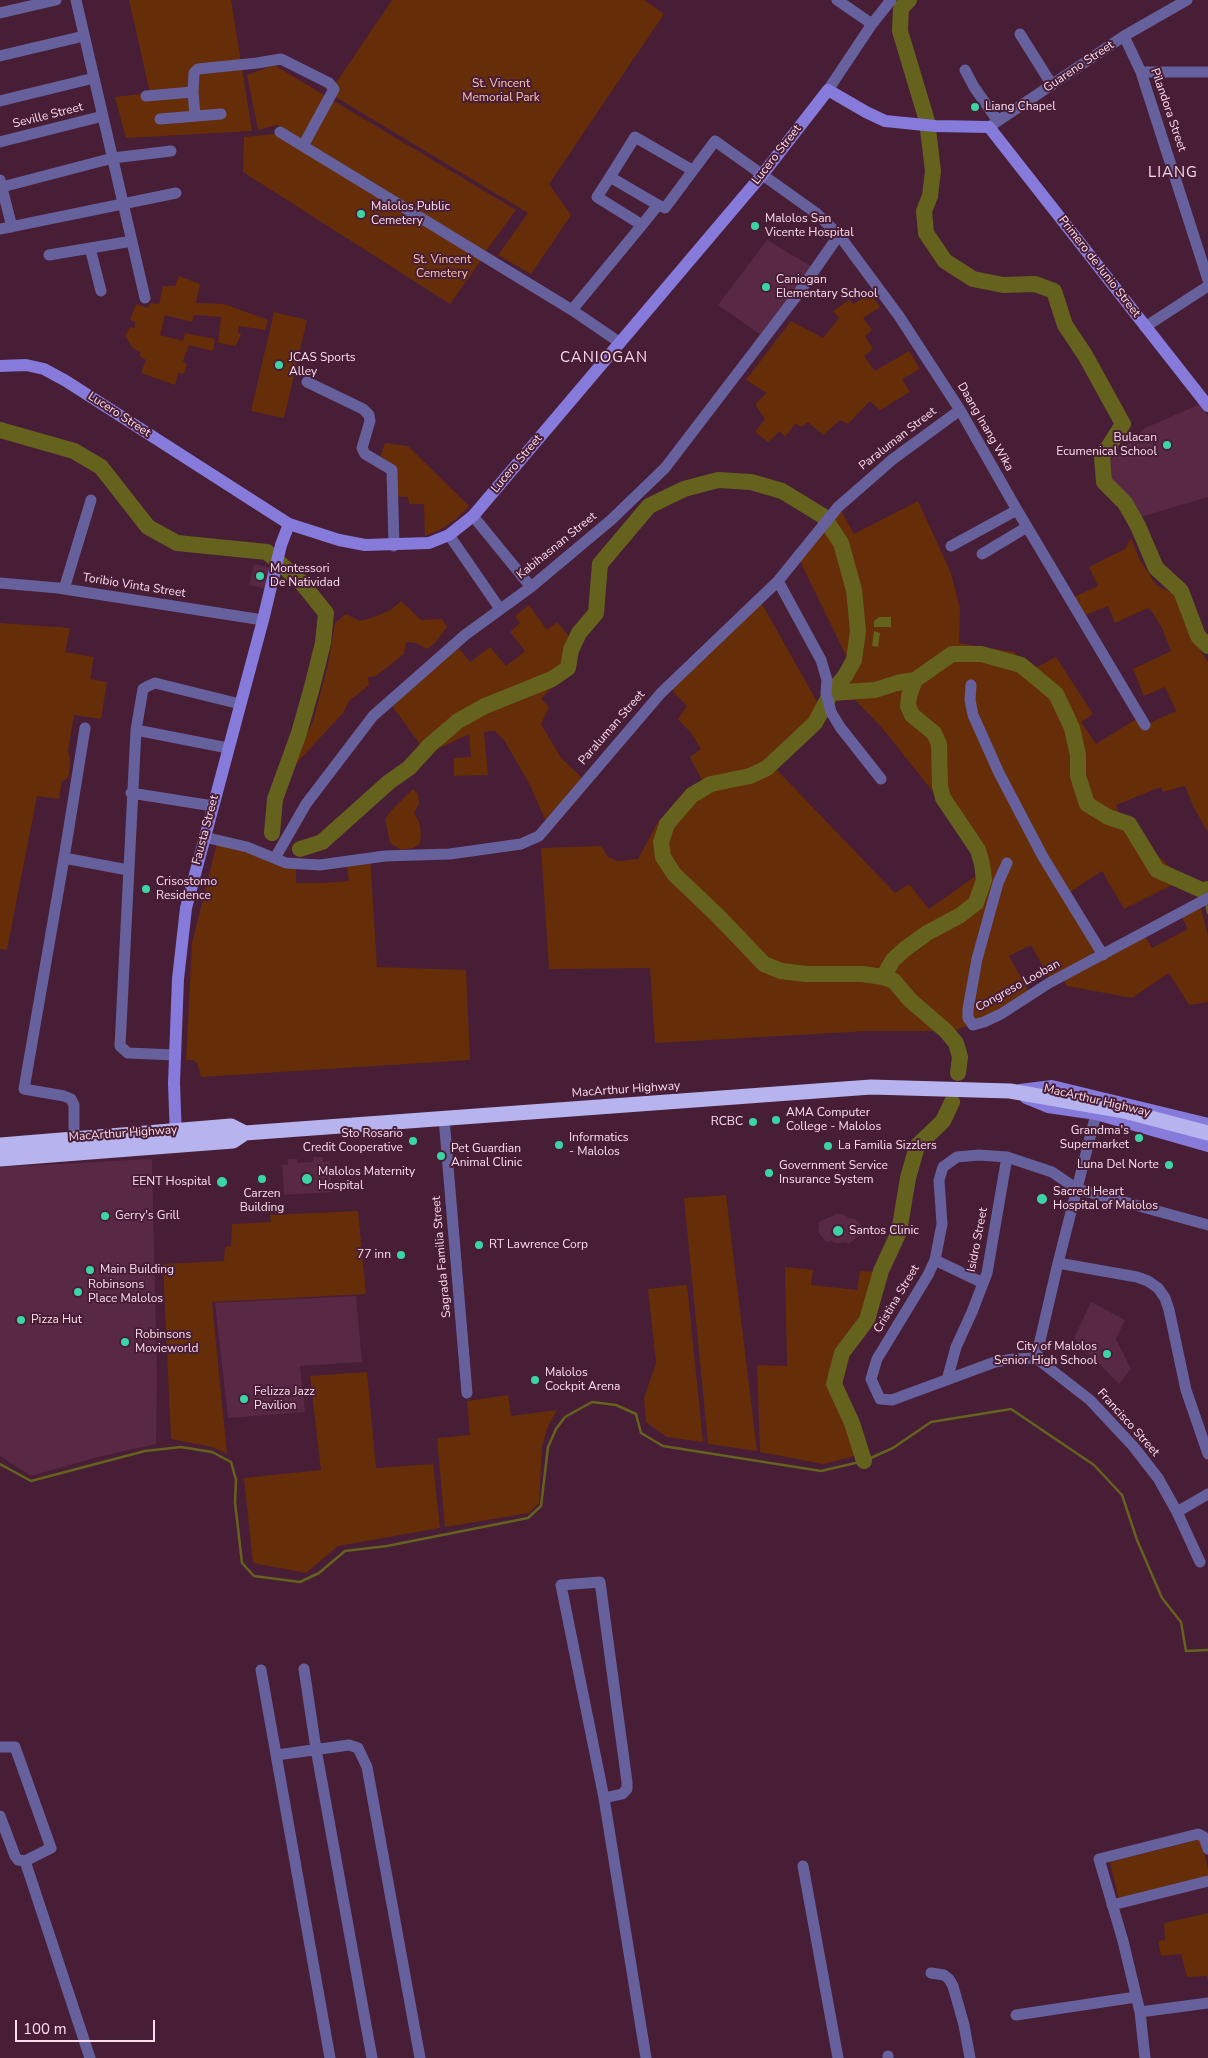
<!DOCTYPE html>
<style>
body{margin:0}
#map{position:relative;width:1208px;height:2058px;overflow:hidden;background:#481d36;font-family:"Nunito Sans",sans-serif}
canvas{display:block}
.scale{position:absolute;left:15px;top:2020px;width:140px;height:22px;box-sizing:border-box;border:2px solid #fcdeec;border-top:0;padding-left:6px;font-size:15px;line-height:18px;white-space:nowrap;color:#fcdeec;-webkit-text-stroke:4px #481d36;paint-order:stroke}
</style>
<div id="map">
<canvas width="1208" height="2058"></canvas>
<div class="scale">100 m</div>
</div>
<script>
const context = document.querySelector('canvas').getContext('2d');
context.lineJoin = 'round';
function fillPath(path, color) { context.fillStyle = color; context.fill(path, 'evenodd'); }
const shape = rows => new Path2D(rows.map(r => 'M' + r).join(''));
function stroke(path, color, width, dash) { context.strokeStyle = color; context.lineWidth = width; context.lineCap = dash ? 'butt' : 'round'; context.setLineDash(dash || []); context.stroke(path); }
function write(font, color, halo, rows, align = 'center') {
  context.font = font + ' "Nunito Sans",sans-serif'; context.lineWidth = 4; context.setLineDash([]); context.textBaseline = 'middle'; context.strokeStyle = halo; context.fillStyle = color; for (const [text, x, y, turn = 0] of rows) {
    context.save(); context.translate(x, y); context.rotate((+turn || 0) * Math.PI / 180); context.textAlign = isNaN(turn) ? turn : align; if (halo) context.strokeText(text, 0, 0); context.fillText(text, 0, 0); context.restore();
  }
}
const built = shape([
 [767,240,814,268,762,336,718,305],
 [1200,404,1208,416,1208,497,1137,518,1128,503,1108,481,1107,463,1145,428],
 [254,564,271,568,267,589,249,585],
 [313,1157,323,1157,323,1162,330,1161,332,1192,284,1195,282,1165,288,1165,288,1159,297,1159,298,1163,313,1162],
 [152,1159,157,1377,156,1444,94,1458,31,1476,0,1456,0,1167],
 [836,1214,843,1214,849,1218,855,1219,861,1225,861,1233,849,1244,845,1242,843,1243,834,1243,832,1241,826,1242,818,1232,819,1222],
 [356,1296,362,1362,300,1366,305,1412,228,1418,215,1303],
 [1091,1302,1125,1320,1116,1339,1131,1369,1119,1384,1074,1338]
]);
const green = shape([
 [129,0,231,0,252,131,126,138,115,97,150,93],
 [392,0,644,0,664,14,549,184,571,215,531,274,498,255,528,213,329,93],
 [274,65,516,210,486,251,277,125,258,130,247,75],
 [275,134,482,259,450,304,243,172,244,137],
 [179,276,200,284,196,303,224,304,268,320,265,330,239,326,238,332,241,334,236,346,218,343,221,317,194,315,192,322,165,315,160,335,183,341,185,333,215,339,213,351,189,345,183,361,187,365,184,374,178,373,175,385,141,373,146,360,139,356,141,352,133,348,125,336,130,327,135,328,135,322,130,320,136,304,148,308,150,303,159,304,163,286,175,286],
 [870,293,880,307,863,318,872,330,865,336,873,349,864,356,875,371,909,351,920,369,902,379,910,392,880,410,870,401,848,424,840,420,823,435,808,422,802,427,795,424,785,437,780,431,768,442,755,432,765,419,755,404,767,393,746,380,791,321,823,338,839,318,833,311,849,300,854,304],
 [274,312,307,320,284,418,251,411],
 [385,443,408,446,469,506,456,519,441,529,425,536,424,504,409,504,408,497,388,496,392,468,379,460],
 [918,501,951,573,960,609,959,643,1013,652,1037,667,1056,657,1093,714,1081,722,1096,744,1138,718,1143,726,1176,711,1165,687,1144,696,1133,669,1171,651,1162,628,1152,612,1148,608,1115,623,1108,606,1086,615,1074,597,1098,586,1089,567,1125,549,1131,538,1140,560,1156,585,1175,595,1192,638,1208,662,1208,832,1194,808,1185,786,1163,792,1161,787,1116,805,1126,833,1140,828,1152,849,1182,880,1124,909,1102,871,1064,896,1095,947,1094,955,1050,979,1031,945,1009,956,1029,992,975,1023,953,1031,868,1031,655,1043,650,968,549,969,541,848,601,846,608,857,617,861,638,859,659,820,705,786,690,757,701,749,691,733,678,719,687,706,669,687,761,602,825,716,773,766,895,893,909,884,929,909,977,875,976,861,969,844,941,802,883,729,841,685,854,672,799,559,840,509,854,534],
 [401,601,421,620,442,619,447,627,435,643,427,649,416,643,406,642,404,654,376,676,368,677,369,685,349,701,343,713,291,769,313,721,328,665,335,623,346,614,360,621,374,617,391,610],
 [529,605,547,630,557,622,573,641,566,667,557,681,541,699,549,707,541,724,561,758,582,778,547,824,530,785,504,740,495,731,484,732,488,775,454,776,454,758,471,757,469,734,427,754,390,703,457,646,470,662,490,647,506,666,525,651,510,632,520,623,515,616],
 [0,623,70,628,65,652,94,657,90,679,107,682,101,719,74,715,68,750,70,760,69,775,67,779,62,781,59,799,37,796,7,950,0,949],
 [413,789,418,794,419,804,414,813,419,822,421,832,420,844,413,848,401,850,390,843,385,819,391,811],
 [217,843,296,868,296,883,322,883,349,881,346,860,370,856,377,967,466,970,470,1060,201,1077,197,1063,193,1060,186,1060,192,943],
 [1201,908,1208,936,1208,1002,1189,1005,1169,973,1132,998,1067,986,1062,976,1144,934,1152,948,1188,929,1181,916],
 [726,1195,757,1451,708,1444,684,1198],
 [358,1211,366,1294,212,1302,227,1454,212,1447,171,1439,163,1264,224,1261,225,1247,231,1246,232,1224,271,1222,270,1215],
 [785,1267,813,1270,811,1285,857,1290,860,1271,876,1272,864,1318,839,1352,829,1384,848,1425,855,1456,823,1464,760,1452,757,1365,787,1366],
 [687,1285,703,1442,667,1437,646,1422,644,1398,656,1363,648,1289],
 [367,1372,376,1468,433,1464,440,1528,338,1546,306,1573,253,1563,244,1478,321,1470,310,1376],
 [508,1395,511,1416,557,1410,548,1426,542,1446,539,1503,529,1513,445,1527,437,1438,470,1435,467,1401],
 [1201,1839,1208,1869,1208,1878,1119,1900,1110,1862],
 [1208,1913,1208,1981,1207,1976,1187,1977,1181,1954,1161,1956,1158,1941,1165,1940,1164,1923]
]);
const water = shape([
 [879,617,891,617,891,627,874,627,874,621],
 [874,631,880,633,878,647,872,646]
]);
const stream = shape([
 [1204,891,1205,897],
 [1206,902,1208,913],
 [0,1464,31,1481,145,1451,181,1447,212,1452,231,1462,236,1480,235,1502,242,1563,254,1576,300,1582,319,1573,345,1551,387,1546,528,1518,541,1506,548,1447,556,1429,565,1417,592,1402,616,1405,636,1414,641,1433,663,1446,821,1471,864,1461,893,1448,931,1422,1011,1409,1094,1465,1122,1495,1137,1540,1162,1598,1181,1622,1186,1651,1208,1650]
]);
const river = shape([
 [909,0,901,8,900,31,927,121,933,171,930,196,924,211,926,233,945,261,973,279,1003,285,1035,284,1054,291,1065,325,1085,355,1123,424,1102,457,1104,482,1125,503,1138,526,1156,568,1181,591,1198,636,1208,646],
 [0,430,74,451,101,467,148,527,177,543,267,552,301,582,326,613,323,643,312,687,299,733,275,799,272,833],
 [831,693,815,723,767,768,750,776,711,784,692,795,667,824,661,842,663,857,674,874,719,917,764,964,781,971,806,974,862,974,883,977,894,981,910,1000,946,1031,956,1043,960,1057,958,1073],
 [300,849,322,842,389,782,409,768,430,745,458,721,485,706,552,679,568,668,571,650,579,633,596,613,600,564,649,506,684,489,718,480,751,482,782,491,823,516,841,543,854,590,858,631,854,660,845,676,831,693,875,690,897,683,915,680,952,654,981,654,1021,665,1056,694,1072,728,1078,755,1078,776,1087,804,1108,817,1129,824,1157,870,1204,891,1208,889],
 [883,977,893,960,905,949,927,933,959,916,976,903,984,880,982,864,978,850,943,798,940,786,939,744,934,733,912,715,908,706,909,696,915,680],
 [864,1461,852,1423,834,1384,842,1353,867,1320,881,1271,899,1232,908,1178,917,1146,943,1121,952,1102]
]);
const street = shape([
 [76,0,145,298],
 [837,0,872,24],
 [0,13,56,0],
 [1020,34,1052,85],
 [1124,36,1141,72,1208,280],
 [0,56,84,36],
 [965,70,974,87,998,121],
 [1141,72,1208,72],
 [828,90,872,24,891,0],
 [193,92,195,116],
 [146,96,193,92,194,73,198,69,257,63,281,59,329,83,334,89,303,146],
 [0,101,94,78],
 [160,119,221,114],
 [989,127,1124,36,1187,0],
 [280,132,572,310,619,342],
 [0,142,103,116],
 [610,177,635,137,692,170],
 [0,180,12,227],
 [2,187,113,158,171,151],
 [658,205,665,208,715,141,816,213,839,235,899,316,960,410,1017,510,1145,725],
 [0,229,176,193],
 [90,248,101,291],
 [49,255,132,241],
 [572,310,642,225,658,205,610,177,597,197,642,225],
 [1145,327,1208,286],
 [307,382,363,409,369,415,370,421,362,448,365,454,392,470,394,546],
 [473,516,531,587],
 [449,535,500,609],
 [951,546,1017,510],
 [982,554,1027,527],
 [778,581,821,660,827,680,826,693,831,712,840,727,881,779],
 [0,583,58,588,263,620],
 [64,589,91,500],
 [971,685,970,700,973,715,999,773,1043,857,1103,955],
 [136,730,228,748],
 [131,793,213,806],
 [204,837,247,847,286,863,320,865,385,856,450,854,521,844,539,836,661,693,778,581,838,507,893,459,960,410],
 [64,858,128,870],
 [275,858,306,804,373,716,465,635,531,587,611,520,665,468,795,298,839,235],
 [1007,863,998,883,977,959,968,1009,968,1018,973,1025,984,1022,1001,1014,1049,983,1208,898],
 [175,1055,128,1053,120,1046,136,730,143,689,148,686,155,683,240,704],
 [444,1118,467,1393],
 [74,1139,74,1105,71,1099,64,1096,24,1089,64,858,85,728],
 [935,1260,983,1283],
 [1058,1263,1137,1277,1148,1281,1158,1288,1165,1298,1169,1310,1186,1390,1208,1454],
 [1036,1358,1058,1263,1096,1114],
 [947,1380,956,1347,972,1312,987,1273,1007,1157],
 [1177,1512,1208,1494],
 [1200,1562,1177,1512,1158,1478,1133,1446,1090,1400,1036,1358,1014,1359,995,1362,892,1400,880,1399,871,1379,877,1359,928,1275,935,1260,942,1224,939,1180,943,1167,957,1157,979,1155,1007,1157,1052,1172,1077,1189,1208,1225],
 [304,1669,316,1749,372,2058],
 [261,1670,330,2058],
 [0,1747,15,1747,51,1848,25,1861],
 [277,1755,349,1745,358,1748,367,1767,420,2058],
 [604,1798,622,1794,627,1789,627,1782,600,1582,561,1585,604,1798,646,2058],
 [0,1816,15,1856,18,1860,25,1861,90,2058],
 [803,1866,838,2058],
 [1112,1905,1208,1881],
 [931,1973,944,1975,949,1979,953,1986,964,2025,970,2058],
 [1140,2012,1208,2003],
 [1016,2015,1136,1997],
 [888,2056,888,2058],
 [1145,2058,1140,2012,1123,1941,1099,1859,1198,1834,1204,1837,1208,1849]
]);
const secondary = shape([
 [0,366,26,365,44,369,66,381,289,524,339,540,365,545,429,543,449,535,473,516,762,175,828,90,866,112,885,121,935,126,989,127,1208,406],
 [1020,1090,1052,1086,1208,1124],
 [1026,1098,1048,1107,1096,1114,1208,1146],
 [176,1139,174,1083,178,979,186,908,263,620,281,545,289,524]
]);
const highway = shape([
 [0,1145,231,1126,245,1133],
 [0,1159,233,1141,245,1133,871,1087,1010,1091,1124,1111,1208,1133]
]);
const markers = [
 [975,107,5,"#3bd4a4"],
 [361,214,5,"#3bd4a4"],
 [755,226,5,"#3bd4a4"],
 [766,287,5,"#3bd4a4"],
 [279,365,5,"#3bd4a4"],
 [1167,445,5,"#3bd4a4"],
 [260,576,5,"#3bd4a4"],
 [146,889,5,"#3bd4a4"],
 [776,1120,5,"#3bd4a4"],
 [753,1122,5,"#3bd4a4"],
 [1139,1138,5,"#3bd4a4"],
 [413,1141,5,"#3bd4a4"],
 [559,1145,5,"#3bd4a4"],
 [828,1146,5,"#3bd4a4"],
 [441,1156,5,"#3bd4a4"],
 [1169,1165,5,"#3bd4a4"],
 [769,1173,5,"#3bd4a4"],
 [262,1179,5,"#3bd4a4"],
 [307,1179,6,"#3bd4a4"],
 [222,1182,6,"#3bd4a4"],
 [1042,1199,6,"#3bd4a4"],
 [105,1216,5,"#3bd4a4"],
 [838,1231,6,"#3bd4a4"],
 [479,1245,5,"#3bd4a4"],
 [401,1255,5,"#3bd4a4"],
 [90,1270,5,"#3bd4a4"],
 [78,1292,5,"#3bd4a4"],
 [21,1320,5,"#3bd4a4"],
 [125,1342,5,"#3bd4a4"],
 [1107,1354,5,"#3bd4a4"],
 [535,1380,5,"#3bd4a4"],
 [244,1399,5,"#3bd4a4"]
];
const streetNames = [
 ["Guareno Street",1079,67,-34],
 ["Pilandora Street",1168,110,71],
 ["Seville Street",48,116,-14],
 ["Lucero Street",777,155,-52],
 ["Primero de Junio Street",1099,267,52],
 ["Lucero Street",119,415,33],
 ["Daang Inang Wika",985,427,60],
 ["Paraluman Street",898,439,-38],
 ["Lucero Street",517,464,-50],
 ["Kabihasnan Street",557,546,-39],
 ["Toribio Vinta Street",134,586,9],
 ["Paraluman Street",612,728,-49],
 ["Fausta Street",206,830,-75],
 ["Congreso Looban",1018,986,-29],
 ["MacArthur Highway",626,1090,-4],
 ["MacArthur Highway",1097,1101,13],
 ["MacArthur Highway",123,1134,-4],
 ["Isidro Street",978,1240,-79],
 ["Sagrada Familia Street",442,1257,-95],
 ["Cristina Street",897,1299,-59],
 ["Francisco Street",1128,1423,48]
];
const parkNames = [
 ["St. Vincent",501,84],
 ["Memorial Park",501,98],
 ["St. Vincent",442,260],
 ["Cemetery",442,274]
];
const poiNames = [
 ["Liang Chapel",985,107],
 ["Malolos Public",371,207],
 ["Cemetery",371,221],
 ["Malolos San",765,219],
 ["Vicente Hospital",765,233],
 ["Caniogan",776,280],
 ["Elementary School",776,294],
 ["JCAS Sports",289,358],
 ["Alley",289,372],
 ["Bulacan",1157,438,"right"],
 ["Ecumenical School",1157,452,"right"],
 ["Montessori",270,569],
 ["De Natividad",270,583],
 ["Crisostomo",156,882],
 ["Residence",156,896],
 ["AMA Computer",786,1113],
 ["College - Malolos",786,1127],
 ["RCBC",743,1122,"right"],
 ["Grandma's",1129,1131,"right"],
 ["Supermarket",1129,1145,"right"],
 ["Sto Rosario",403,1134,"right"],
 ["Credit Cooperative",403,1148,"right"],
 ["Informatics",569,1138],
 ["- Malolos",569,1152],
 ["La Familia Sizzlers",838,1146],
 ["Pet Guardian",451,1149],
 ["Animal Clinic",451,1163],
 ["Luna Del Norte",1159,1165,"right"],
 ["Government Service",779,1166],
 ["Insurance System",779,1180],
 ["Malolos Maternity",318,1172],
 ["Hospital",318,1186],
 ["EENT Hospital",211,1182,"right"],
 ["Sacred Heart",1053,1192],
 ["Hospital of Malolos",1053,1206],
 ["Carzen",262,1194,"center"],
 ["Building",262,1208,"center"],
 ["Gerry's Grill",115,1216],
 ["Santos Clinic",849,1231],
 ["RT Lawrence Corp",489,1245],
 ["77 inn",391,1255,"right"],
 ["Main Building",100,1270],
 ["Robinsons",88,1285],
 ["Place Malolos",88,1299],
 ["Pizza Hut",31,1320],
 ["Robinsons",135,1335],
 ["Movieworld",135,1349],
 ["City of Malolos",1097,1347,"right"],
 ["Senior High School",1097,1361,"right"],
 ["Malolos",545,1373],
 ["Cockpit Arena",545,1387],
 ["Felizza Jazz",254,1392],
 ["Pavilion",254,1406]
];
const quarterNames = [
 ["LIANG",1173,173],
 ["CANIOGAN",604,358]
];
fillPath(built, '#592844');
fillPath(green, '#662d09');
fillPath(water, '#64621d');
stroke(stream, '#64621d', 2.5);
stroke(river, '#64621d', 16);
stroke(street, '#66609c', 11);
stroke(secondary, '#867adb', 12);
stroke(highway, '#b6b3ee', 15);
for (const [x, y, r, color] of markers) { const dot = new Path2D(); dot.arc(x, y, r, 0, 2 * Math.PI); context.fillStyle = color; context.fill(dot); stroke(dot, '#481d36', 2); }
write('12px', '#fcdeec', '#481d36', streetNames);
write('12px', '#fcc6ac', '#481d36', parkNames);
write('12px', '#fcdeec', '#481d36', poiNames, 'left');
context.letterSpacing = '1px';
write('15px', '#fcdeec', '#481d36', quarterNames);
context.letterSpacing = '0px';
</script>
